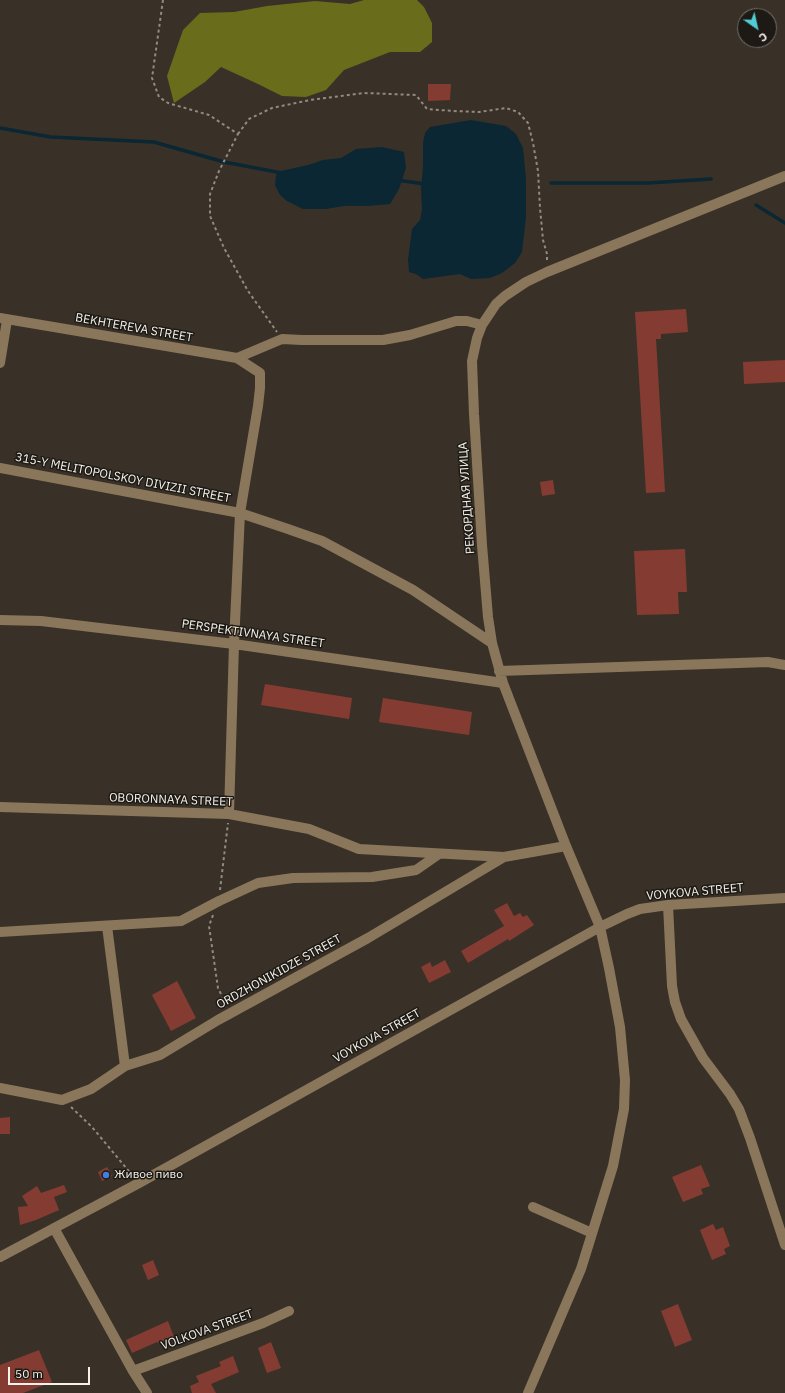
<!DOCTYPE html>
<meta charset="utf-8">
<style>
body{margin:0}
#map{position:relative;width:785px;height:1393px;overflow:hidden;background:#393127;font-family:"IBM Plex Sans",sans-serif}
canvas{display:block}
.north{position:absolute;left:737px;top:8px;width:40px;height:40px;box-sizing:border-box;background:#1d1a15;border:1px solid #74706a;border-radius:50%;rotate:146deg;font-size:11px;font-weight:700;line-height:16px;text-align:center;color:#f6f1ea}
.north::after{content:'';display:block;margin:auto;width:14px;height:18px;background:#51ccd3;clip-path:polygon(50% 0,100% 100%,50% 72%,0 100%)}
.scale{position:absolute;left:8px;top:1367px;width:82px;height:18px;box-sizing:border-box;border:2px solid #f6f1ea;border-top:0;padding-left:5px;font-size:12px;line-height:14px;white-space:nowrap;color:#f6f1ea;-webkit-text-stroke:3px #1d1a15;paint-order:stroke}
</style>
<div id="map">
<canvas width="785" height="1393"></canvas>
<div class="north">С</div>
<div class="scale">50 m</div>
</div>
<script>
const context = document.querySelector('canvas').getContext('2d');
context.lineJoin = 'round';
function fillPath(path, color) { context.fillStyle = color; context.fill(path, 'evenodd'); }
const shape = rows => new Path2D(rows.map(r => 'M' + r).join(''));
function stroke(path, color, width, dash) { context.strokeStyle = color; context.lineWidth = width; context.lineCap = dash ? 'butt' : 'round'; context.setLineDash(dash || []); context.stroke(path); }
function write(font, color, halo, rows, align = 'center') {
  context.font = font + ' "IBM Plex Sans",sans-serif'; context.lineWidth = 3; context.setLineDash([]); context.textBaseline = 'middle'; context.strokeStyle = halo; context.fillStyle = color; for (const [text, x, y, turn = 0] of rows) {
    context.save(); context.translate(x, y); context.rotate((+turn || 0) * Math.PI / 180); context.textAlign = isNaN(turn) ? turn : align; if (halo) context.strokeText(text, 0, 0); context.fillText(text, 0, 0); context.restore();
  }
}
const forest = shape([
 [364,0,417,0,424,7,432,23,432,42,420,52,390,52,344,70,326,90,306,97,282,96,258,84,221,67,205,82,174,103,167,76,183,30,200,13,234,12,267,6,315,1,350,4]
]);
const water = shape([
 [471,120,506,126,516,134,523,148,526,179,526,217,522,252,515,263,502,273,490,278,471,279,460,274,423,279,416,274,409,272,408,260,412,229,420,220,422,209,421,189,423,166,423,143,425,133,430,127],
 [382,147,404,152,406,168,399,189,390,204,367,206,344,206,326,209,303,209,287,201,280,195,275,185,276,175,281,171,308,165,323,160,341,158,356,149]
]);
const stream = shape([
 [0,128,51,137,154,142,224,162,282,173],
 [397,180,425,184],
 [551,183,648,183,711,179],
 [756,205,785,223]
]);
const building = shape([
 [428,84,451,84,450,100,428,101],
 [686,309,688,332,661,334,661,339,656,339,665,492,646,493,635,312],
 [785,360,785,382,744,384,743,362],
 [553,480,555,494,542,496,540,482],
 [685,549,687,592,678,592,679,614,637,615,634,551],
 [265,684,352,698,349,719,261,705],
 [383,698,472,712,469,735,379,722],
 [507,903,514,916,520,913,523,917,527,915,534,925,509,941,508,939,468,963,461,951,504,926,494,910],
 [445,960,451,972,429,983,421,967,430,962,432,967],
 [177,981,196,1018,171,1031,152,995],
 [10,1117,10,1134,0,1134,0,1118],
 [701,1165,710,1186,701,1189,703,1194,683,1202,672,1177],
 [107,1167,112,1176,102,1181,98,1172],
 [64,1185,67,1192,54,1197,59,1210,36,1220,20,1225,18,1207,28,1206,22,1196,37,1186,41,1193],
 [713,1224,716,1230,723,1227,730,1246,724,1249,726,1254,712,1260,700,1230],
 [153,1260,159,1275,148,1280,142,1265],
 [678,1304,692,1340,675,1347,661,1311],
 [168,1321,174,1337,158,1343,157,1342,132,1353,126,1340],
 [271,1342,281,1368,267,1373,258,1348],
 [39,1350,52,1382,23,1393,0,1393,0,1365],
 [233,1356,239,1372,211,1384,216,1393,192,1393,190,1386,199,1382,196,1376,221,1366,219,1362]
]);
const path = shape([
 [163,0,152,78,159,97,168,103,209,115,238,134,219,171,210,194,210,216,224,248,248,291,277,332],
 [238,134,249,119,272,108,310,100,364,93,416,95,427,109,453,111,479,112,506,108,518,112,528,123,533,143,538,171,540,208,543,240,547,254,547,260],
 [220,890,228,823],
 [213,915,209,926,218,988,226,1004],
 [71,1107,92,1127,132,1175]
]);
const minor = shape([
 [0,318,237,358,260,373,260,388,258,406,240,513,234,644,229,814],
 [237,358,282,339,302,340,383,340,410,335,456,321,467,321,482,325],
 [0,363,7,320],
 [0,468,240,513,288,529,322,541,413,590,492,643],
 [0,620,41,621,234,644,503,683],
 [499,671,768,662,785,665],
 [0,807,229,814,309,829,359,849,504,857],
 [668,905,672,986,675,1002,681,1019,703,1058,730,1094,739,1109,750,1138,785,1245],
 [107,926,125,1066],
 [0,932,181,921,219,901,258,883,293,878,372,877,416,870,439,854],
 [0,1088,62,1100,91,1089,125,1066,160,1055,218,1020,368,938,504,857,566,846],
 [533,1207,592,1233],
 [54,1228,133,1371,147,1393],
 [0,1257,139,1183,600,927,627,914,640,909,668,905,785,898],
 [133,1371,263,1323,289,1311],
 [528,1393,581,1269,613,1166,624,1109,625,1080,620,1027,609,968,600,927,566,846,503,683,492,643,488,617,482,545,474,414,472,361,477,338,482,325,496,304,505,296,526,282,547,272,785,176]
]);
const markers = [
 [106,1175,4,"#3f7fe0"]
];
const streetNames = [
 ["BEKHTEREVA STREET",134,328,10],
 ["315-Y MELITOPOLSKOY DIVIZII STREET",123,478,11],
 ["РЕКОРДНАЯ УЛИЦА",467,498,-94],
 ["PERSPEKTIVNAYA STREET",253,634,8],
 ["OBORONNAYA STREET",171,800,2],
 ["VOYKOVA STREET",695,892,-5],
 ["ORDZHONIKIDZE STREET",279,972,-29],
 ["VOYKOVA STREET",377,1036,-29],
 ["VOLKOVA STREET",207,1330,-20]
];
const poiNames = [
 ["Живое пиво",114,1175]
];
fillPath(forest, '#696c1a');
fillPath(water, '#0a2733');
stroke(stream, '#0a2733', 3.5);
fillPath(building, '#843c32');
stroke(path, '#928b83', 2, [3, 3]);
stroke(minor, '#8a775b', 10);
for (const [x, y, r, color] of markers) { const dot = new Path2D(); dot.arc(x, y, r, 0, 2 * Math.PI); context.fillStyle = color; context.fill(dot); stroke(dot, '#1d1a15', 1.5); }
write('12px', '#f6f1ea', '#1d1a15', streetNames);
write('12px', '#f6f1ea', '#1d1a15', poiNames, 'left');
</script>
